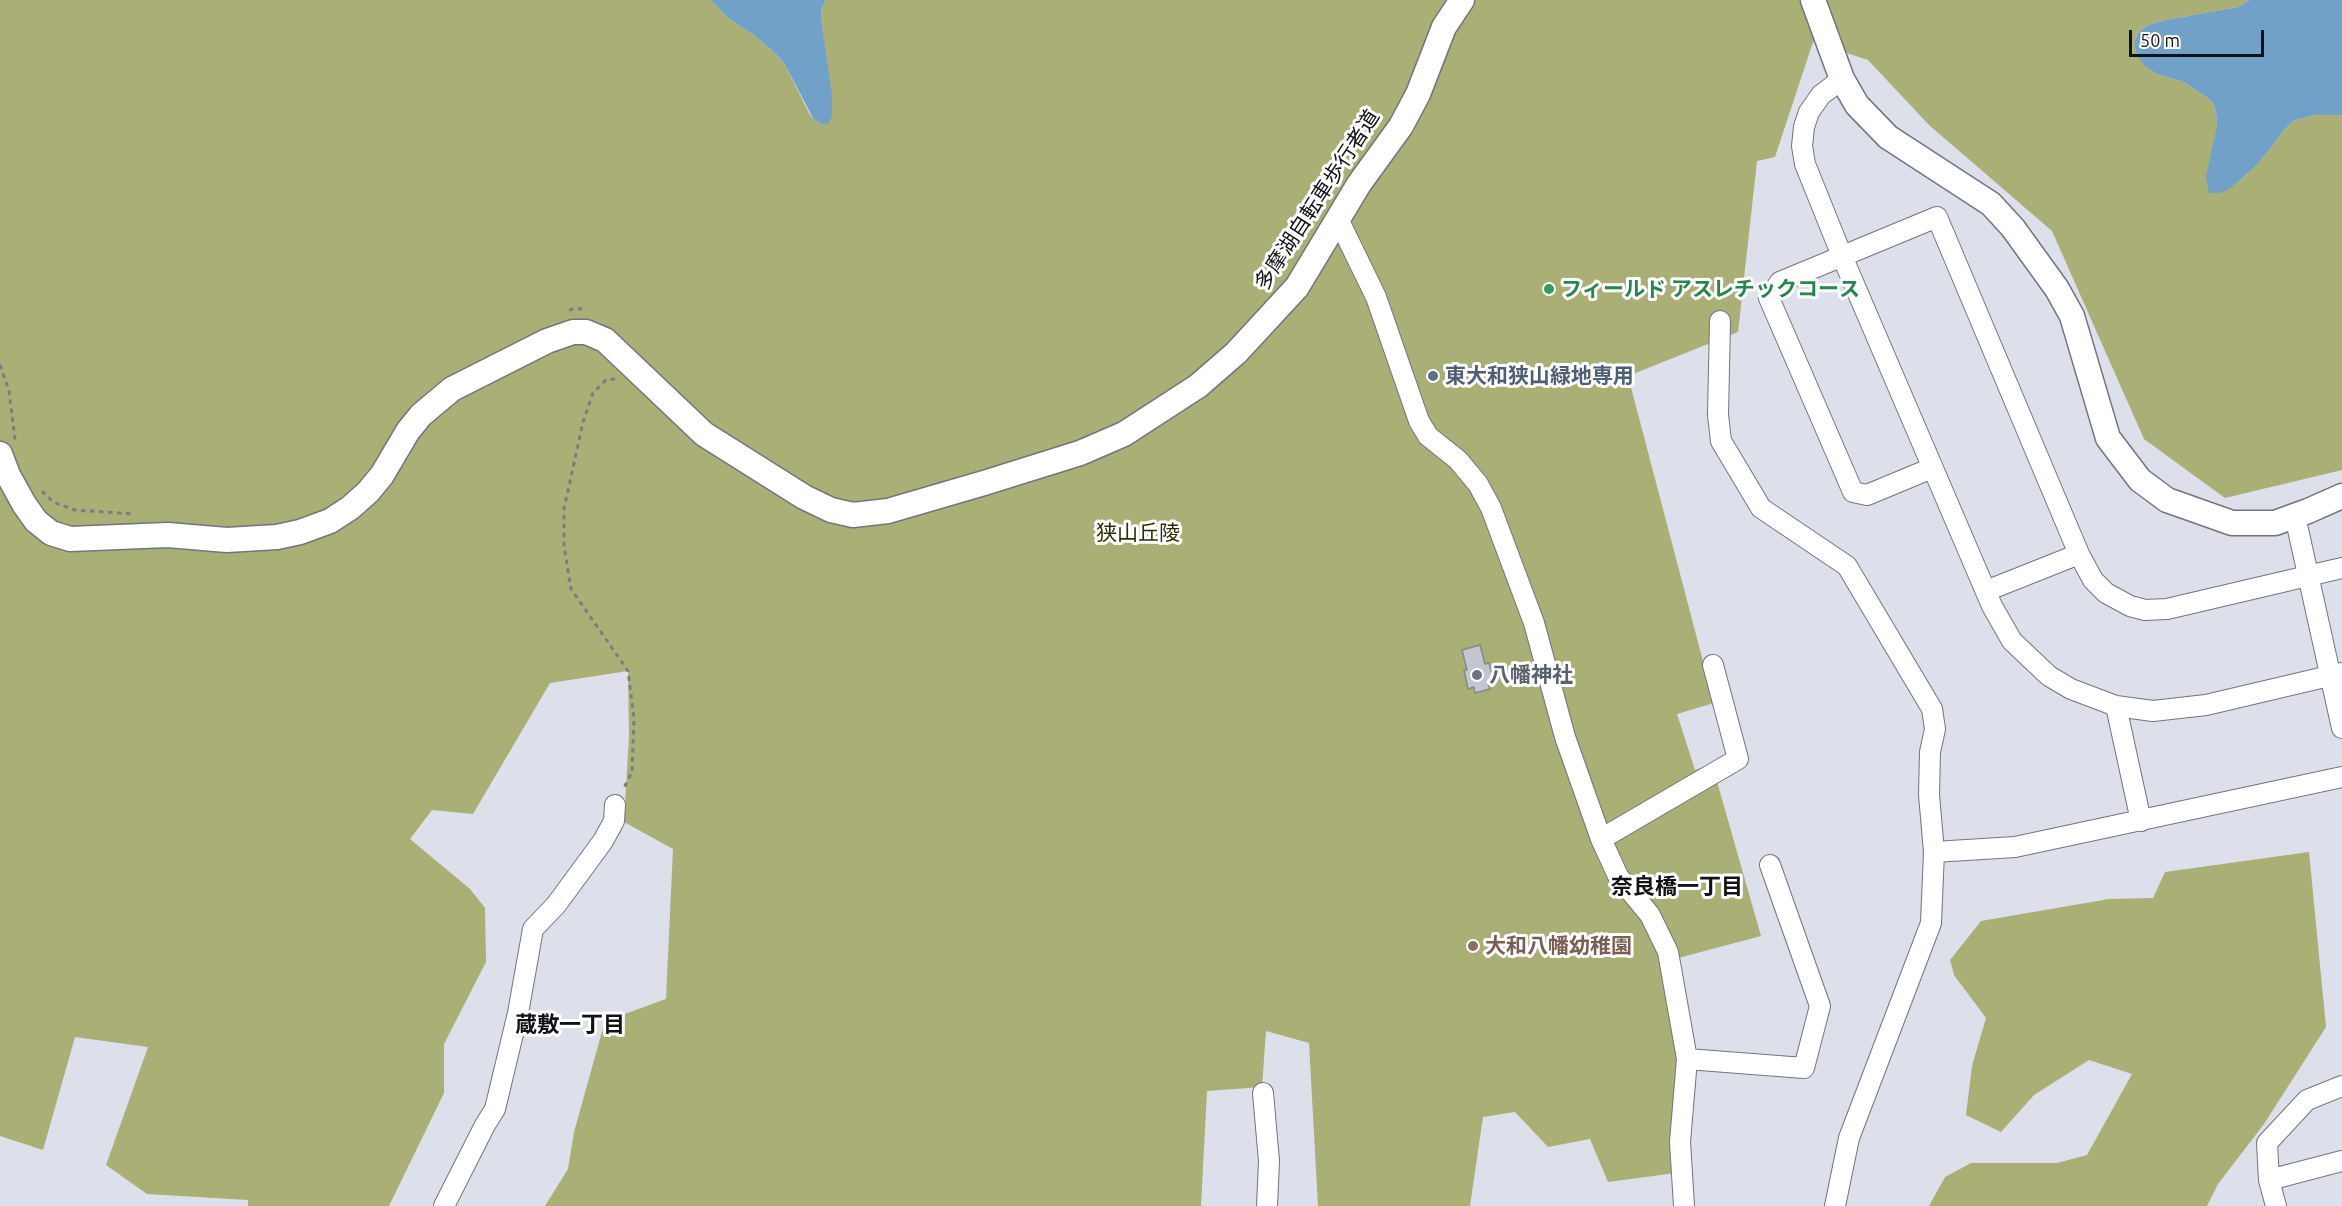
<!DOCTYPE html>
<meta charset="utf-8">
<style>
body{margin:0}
#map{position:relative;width:2342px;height:1206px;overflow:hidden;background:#dddfea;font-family:Ubuntu,sans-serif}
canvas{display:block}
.scale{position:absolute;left:2129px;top:30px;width:135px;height:27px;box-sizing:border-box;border:3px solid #111216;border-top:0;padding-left:8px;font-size:18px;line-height:21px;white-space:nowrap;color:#111216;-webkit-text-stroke:4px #fff;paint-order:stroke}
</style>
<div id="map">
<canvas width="2342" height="1206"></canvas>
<div class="scale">50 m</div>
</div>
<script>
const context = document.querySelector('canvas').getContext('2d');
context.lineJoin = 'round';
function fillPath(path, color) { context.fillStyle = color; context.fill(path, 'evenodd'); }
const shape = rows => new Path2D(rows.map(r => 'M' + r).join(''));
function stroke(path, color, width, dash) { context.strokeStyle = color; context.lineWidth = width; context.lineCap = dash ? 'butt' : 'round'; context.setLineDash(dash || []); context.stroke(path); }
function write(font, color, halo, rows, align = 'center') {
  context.font = font + ' Ubuntu,"Noto Sans JP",sans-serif'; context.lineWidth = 6; context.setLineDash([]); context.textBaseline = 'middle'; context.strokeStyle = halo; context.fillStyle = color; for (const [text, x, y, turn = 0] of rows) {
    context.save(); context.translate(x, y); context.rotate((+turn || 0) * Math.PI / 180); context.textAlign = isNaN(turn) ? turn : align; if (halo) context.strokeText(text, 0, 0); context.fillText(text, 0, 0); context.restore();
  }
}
const forest = shape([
 [0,0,711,0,728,18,755,36,776,54,784,63,809,113,814,120,824,125,829,122,832,108,822,25,821,10,826,0,2250,0,2238,7,2166,20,2148,25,2139,32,2134,42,2146,67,2157,74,2184,82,2212,101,2216,111,2217,126,2215,143,2231,188,2257,165,2285,129,2295,120,2316,115,2342,115,2342,470,2225,498,2144,439,2052,231,1929,125,1868,60,1813,42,1775,157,1757,161,1738,332,1628,376,1714,703,1677,714,1695,770,1712,764,1761,936,1667,961,1680,1059,1676,1173,1608,1182,1590,1139,1548,1147,1515,1112,1483,1117,1470,1206,1318,1206,1309,1043,1266,1031,1262,1087,1207,1091,1201,1206,545,1206,568,1169,574,1132,605,1021,666,999,673,849,624,822,629,736,628,671,550,683,473,814,432,810,410,839,470,889,485,908,486,962,444,1044,444,1093,389,1206,248,1206,248,1200,147,1194,106,1165,148,1047,75,1037,43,1150,0,1136],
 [2309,852,2326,1027,2264,1124,2218,1184,2207,1206,1929,1206,1945,1177,1971,1163,2057,1163,2087,1155,2132,1074,2089,1060,2034,1095,2001,1132,1966,1115,1972,1066,1986,1018,1954,975,1950,960,1981,921,2109,899,2153,898,2165,872]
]);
const water = shape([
 [711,0,826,0,821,10,822,25,832,96,832,116,829,123,824,125,814,120,784,63,776,54,755,36,728,18],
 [2250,0,2342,0,2342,115,2316,115,2295,120,2285,129,2257,165,2231,188,2220,193,2209,193,2206,177,2217,126,2216,111,2212,101,2184,82,2157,74,2146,67,2138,58,2134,42,2139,32,2148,25,2166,20,2238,7]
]);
const building = shape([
 [1480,645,1485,664,1489,663,1494,682,1488,684,1490,689,1475,693,1474,687,1468,689,1464,670,1467,670,1462,650,1480,645]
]);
const path = shape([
 [569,310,576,308,586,310],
 [0,365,9,391,15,440],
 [615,379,606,380,593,393,583,422,564,509,564,546,571,589,628,671,634,718,632,772,623,790],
 [42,491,53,502,75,510,134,514]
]);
const minor = shape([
 [1842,79,1821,95,1809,112,1804,127,1802,146,1805,164,1842,256,1992,606,2012,641,2049,676,2071,689,2116,706,2153,711,2206,705,2342,673],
 [1338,219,1376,297,1419,421,1428,436,1458,460,1478,484,1491,508,1534,623,1565,737,1601,839,1618,876,1650,915,1668,952,1687,1059,1680,1142,1684,1206],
 [1720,321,1718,415,1721,441,1761,508,1847,566,1932,709,1935,729,1930,752,1929,795,1934,852,1931,923,1849,1138,1835,1206],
 [1932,468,1867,495,1853,492,1769,298,1780,282,1937,217,2079,554,2093,580,2106,593,2130,606,2145,610,2167,609,2342,568],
 [2295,516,2342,728],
 [1986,591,2079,554],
 [2116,706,2141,821],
 [1601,839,1738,759,1713,665],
 [1934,852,2015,847,2342,777],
 [1687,1059,1804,1068,1820,1006,1770,865],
 [1263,1093,1269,1161,1267,1206],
 [2269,1180,2342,1161],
 [444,1206,485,1125,495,1109,518,1013,533,929,556,905,603,841,614,821,615,805],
 [2276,1206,2269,1180,2267,1143,2307,1100,2342,1086]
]);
const tertiary = shape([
 [1813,0,1842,79,1857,105,1888,137,1991,204,2013,228,2057,289,2072,316,2108,438,2140,480,2167,500,2232,523,2275,523,2308,511,2342,496],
 [0,454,8,475,24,504,36,521,51,533,70,539,168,535,227,540,277,537,300,532,330,521,350,508,368,492,382,475,408,431,421,415,452,389,547,341,573,332,586,332,605,340,704,434,804,497,831,510,853,515,888,511,984,483,1080,453,1124,434,1198,386,1236,353,1297,287,1359,184,1401,126,1418,94,1444,27,1462,0]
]);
const markers = [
 [1549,289,6,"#2e9e5b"],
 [1433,376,6,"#5c6f8a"],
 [1477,675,6,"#6b7280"],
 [1473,946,6,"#8d6e63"]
];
const streetNames = [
 ["多摩湖自転車歩行者道",1317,200,-57]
];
const leisureNames = [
 ["フィールド アスレチックコース",1561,289]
];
const serviceNames = [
 ["東大和狭山緑地専用",1445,376]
];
const parkNames = [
 ["狭山丘陵",1138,533]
];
const worshipNames = [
 ["八幡神社",1489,675]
];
const educationNames = [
 ["大和八幡幼稚園",1485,946]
];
const neighbourhoodNames = [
 ["奈良橋一丁目",1677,887],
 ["蔵敷一丁目",570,1025]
];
fillPath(forest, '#aaaf75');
fillPath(water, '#71a0c9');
fillPath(building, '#c3c6d0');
stroke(building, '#858791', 1.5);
stroke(minor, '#72747e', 22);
stroke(tertiary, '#72747e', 27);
stroke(path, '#7b7c84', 3, [4.5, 4.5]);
stroke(minor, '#fff', 20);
stroke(tertiary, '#fff', 24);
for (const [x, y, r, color] of markers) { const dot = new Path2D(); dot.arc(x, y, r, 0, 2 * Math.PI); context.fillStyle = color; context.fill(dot); stroke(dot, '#fff', 2); }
write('21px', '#111216', '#fff', streetNames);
write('bold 21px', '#27864d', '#fff', leisureNames, 'left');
write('bold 21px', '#4e5e75', '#fff', serviceNames, 'left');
write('21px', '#2c2e00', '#fff', parkNames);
write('bold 21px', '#5b616d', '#fff', worshipNames, 'left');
write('bold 21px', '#785e54', '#fff', educationNames, 'left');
write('bold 22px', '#111216', '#fff', neighbourhoodNames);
</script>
